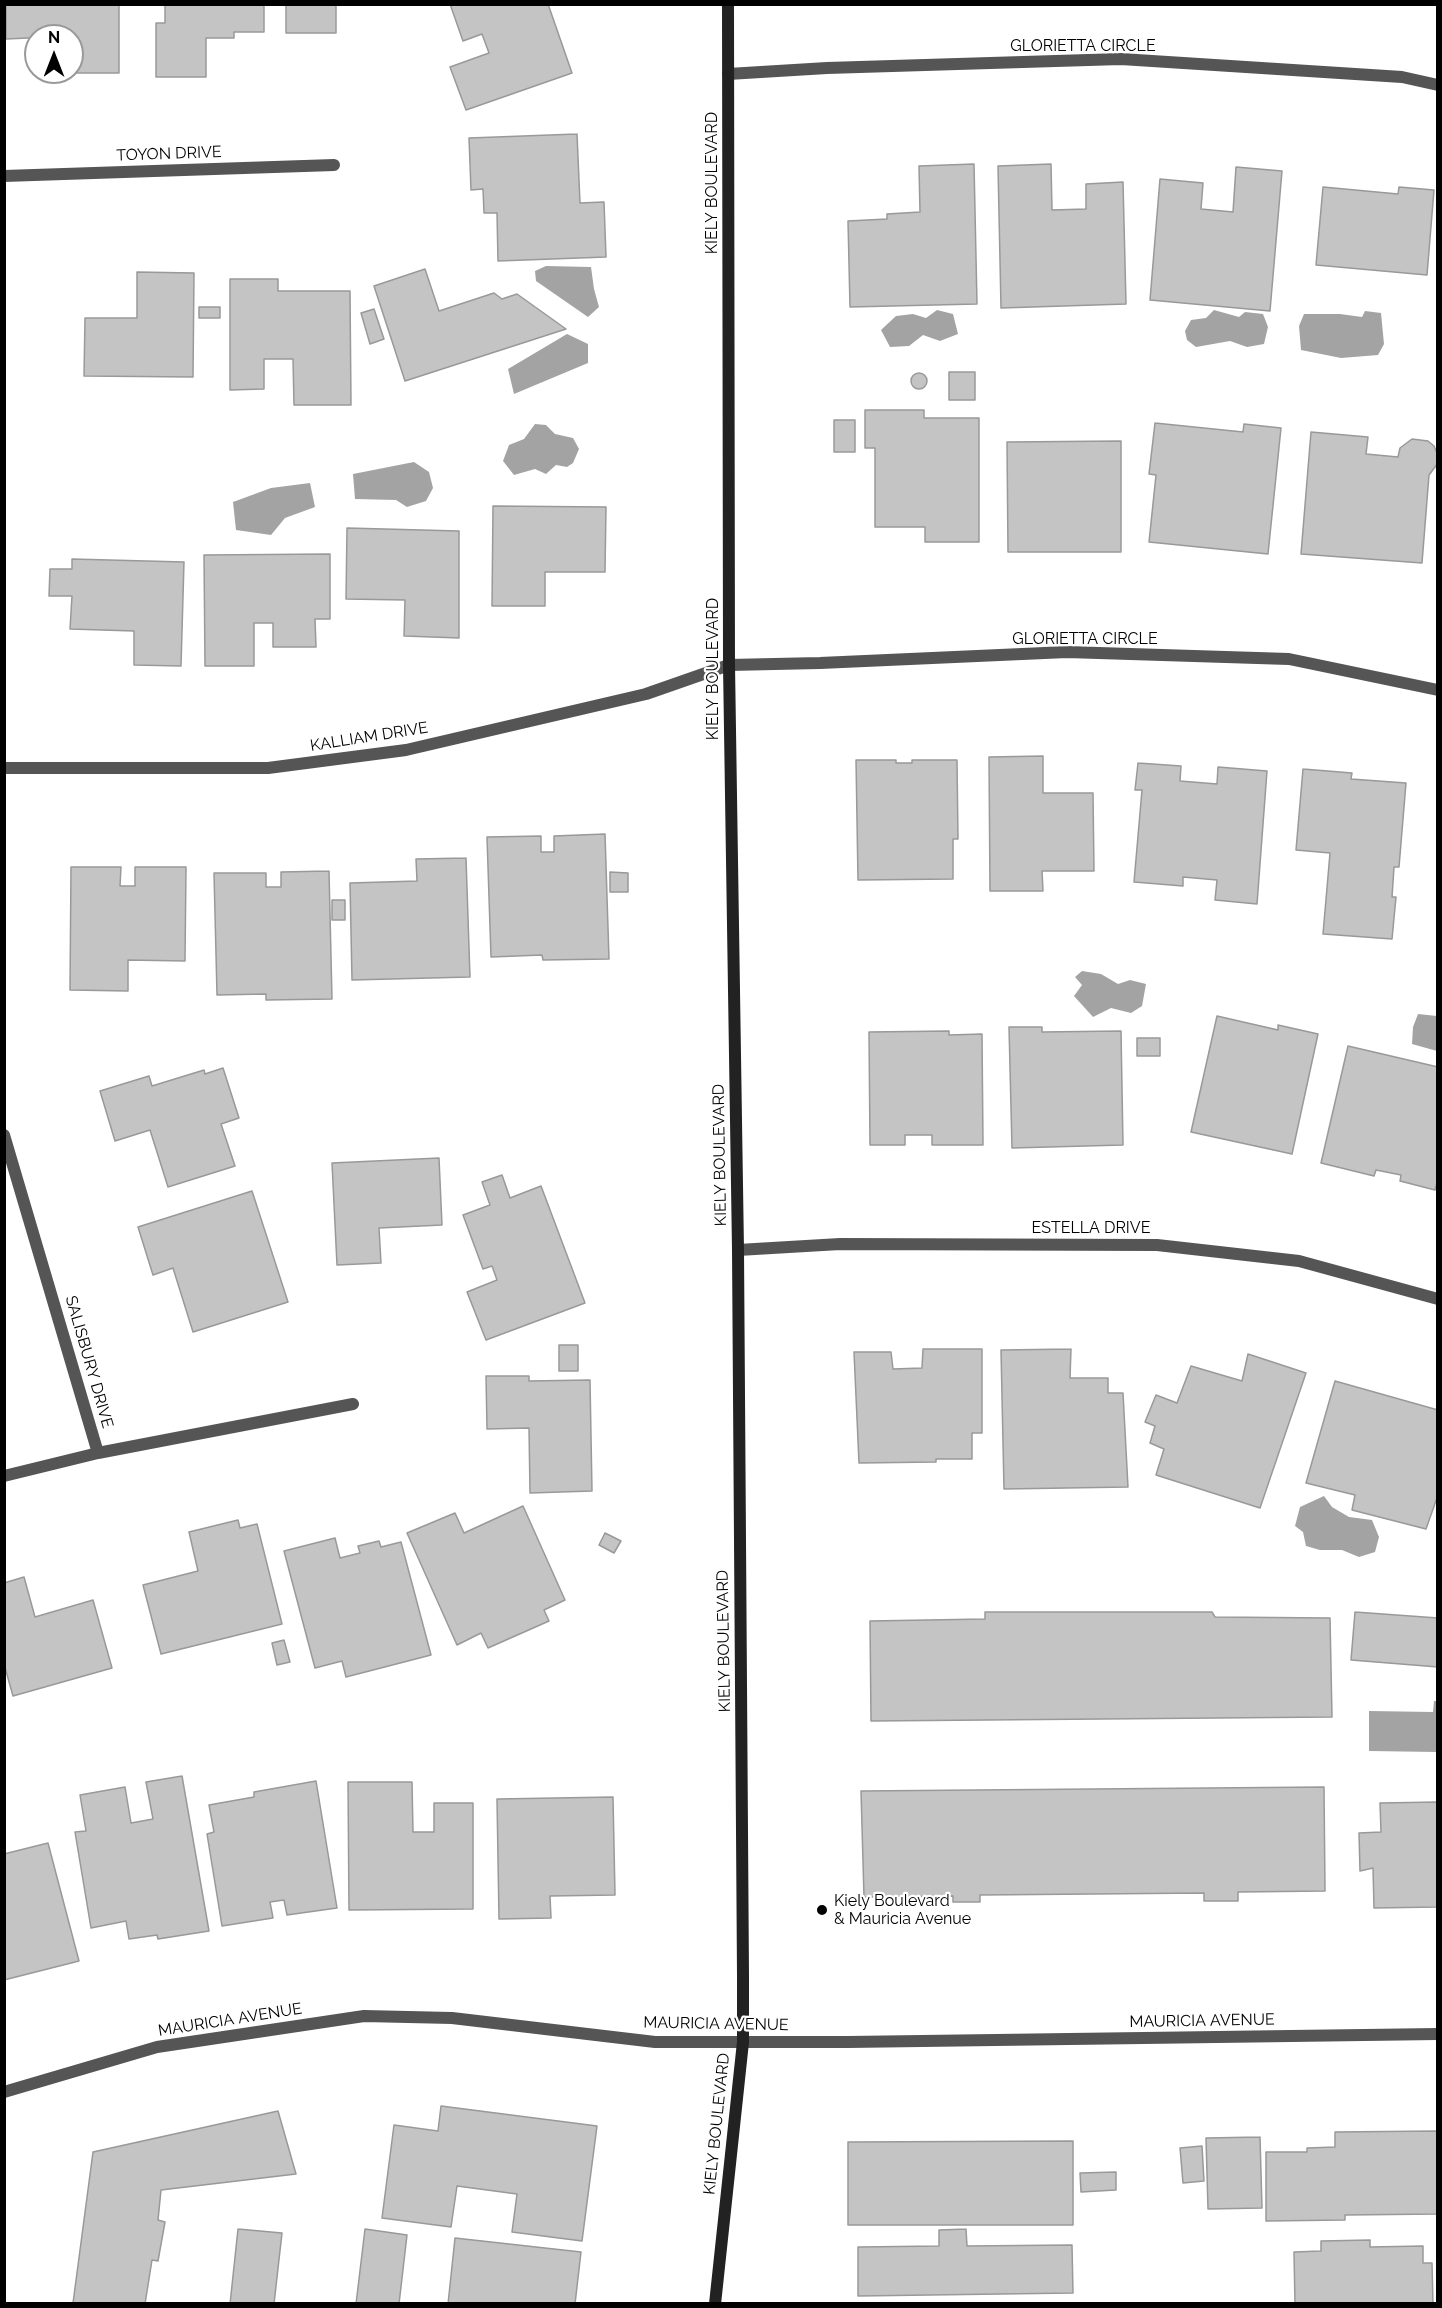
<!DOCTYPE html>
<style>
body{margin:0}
#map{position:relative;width:1442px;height:2308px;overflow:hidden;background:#fff;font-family:Raleway,sans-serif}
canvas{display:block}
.frame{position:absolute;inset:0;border:6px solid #000;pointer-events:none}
.north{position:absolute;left:24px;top:24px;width:60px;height:60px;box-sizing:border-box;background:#fff;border:2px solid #999;border-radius:50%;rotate:0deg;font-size:16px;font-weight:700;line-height:24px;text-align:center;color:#000}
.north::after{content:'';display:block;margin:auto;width:21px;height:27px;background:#000;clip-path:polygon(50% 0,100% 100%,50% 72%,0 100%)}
</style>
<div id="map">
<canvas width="1442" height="2308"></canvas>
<div class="frame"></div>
<div class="north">N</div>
</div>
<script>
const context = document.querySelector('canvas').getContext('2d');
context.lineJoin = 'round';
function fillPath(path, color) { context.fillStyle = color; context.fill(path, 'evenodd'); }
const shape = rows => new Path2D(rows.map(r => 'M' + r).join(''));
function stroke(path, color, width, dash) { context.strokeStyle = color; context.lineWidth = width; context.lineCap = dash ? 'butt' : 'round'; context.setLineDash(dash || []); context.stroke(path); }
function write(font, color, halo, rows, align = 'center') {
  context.font = font + ' Raleway,sans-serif'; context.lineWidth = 4.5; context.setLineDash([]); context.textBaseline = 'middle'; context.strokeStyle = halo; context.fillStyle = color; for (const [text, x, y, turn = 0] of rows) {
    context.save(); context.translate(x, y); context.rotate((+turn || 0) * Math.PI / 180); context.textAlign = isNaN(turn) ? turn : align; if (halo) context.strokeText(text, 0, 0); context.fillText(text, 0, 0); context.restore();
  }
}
const water = shape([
 [546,266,591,267,594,289,599,307,588,317,536,281,535,271],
 [937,310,953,314,958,334,940,341,923,335,909,346,890,347,881,330,896,316,913,314,926,318],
 [1214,310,1239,317,1245,312,1263,314,1268,327,1264,344,1247,347,1230,341,1196,347,1187,340,1185,331,1191,320,1206,318],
 [1365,311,1381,313,1384,344,1378,355,1341,358,1301,350,1299,326,1304,314,1340,314,1362,317],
 [567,334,588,344,588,363,514,394,508,369],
 [535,424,546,425,555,434,573,438,579,449,573,463,567,467,556,465,546,474,535,469,514,475,503,461,509,445,524,439],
 [414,462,429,472,433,488,426,501,407,507,396,500,355,499,353,474],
 [310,483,315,507,285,518,271,535,236,530,233,502,271,488],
 [1082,971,1101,974,1118,984,1130,980,1146,984,1142,1006,1131,1013,1111,1008,1093,1017,1074,996,1082,985,1075,977],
 [1418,1014,1437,1016,1437,1051,1412,1044,1413,1027],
 [1324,1496,1332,1507,1349,1517,1372,1520,1379,1537,1375,1552,1359,1557,1342,1550,1320,1550,1306,1546,1303,1532,1295,1526,1300,1507],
 [1434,1701,1437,1701,1437,1752,1369,1751,1369,1711,1433,1712]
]);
const building = shape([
 [6,4,119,4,119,73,68,73,72,72,72,36,6,39,6,4],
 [165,4,264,4,264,32,234,32,234,38,206,38,206,77,156,77,156,23,165,23,165,4],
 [286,4,336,4,336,33,286,33,286,4],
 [450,4,548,4,572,73,466,110,450,67,489,53,482,34,463,41,450,4],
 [577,134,580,203,604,202,606,257,498,261,497,213,484,213,483,189,471,190,469,138,577,134],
 [974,164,977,304,850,307,848,221,887,219,887,214,920,212,919,166,974,164],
 [1051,164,1052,210,1086,209,1086,184,1123,182,1126,304,1001,308,998,166,1051,164],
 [1236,167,1282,171,1270,311,1150,300,1160,179,1203,183,1201,209,1233,212,1236,167],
 [1323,187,1398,194,1399,187,1434,190,1427,275,1316,265,1323,187],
 [425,269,439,311,494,293,502,299,517,294,566,329,405,381,374,286,425,269],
 [137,272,194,273,193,377,84,376,85,318,137,318,137,272],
 [230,279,278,279,278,291,350,291,351,405,294,405,293,359,264,359,264,389,230,390,230,279],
 [199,307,220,307,220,318,199,318,199,307],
 [374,309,384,339,370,344,361,313,374,309],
 [949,372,975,372,975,400,949,400,949,372],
 '911 381a8 8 0 1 1 16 0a8 8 0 1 1-16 0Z',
 [865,410,924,410,924,418,979,418,979,542,925,542,925,527,875,527,875,448,865,448,865,410],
 [834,420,855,420,855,452,834,452,834,420],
 [1155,423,1243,432,1244,424,1281,428,1268,554,1149,542,1156,475,1149,474,1155,423],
 [1311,432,1368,437,1366,454,1398,457,1400,448,1412,439,1428,441,1434,446,1437,453,1438,463,1429,475,1422,563,1301,554,1311,432],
 [1121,441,1121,552,1008,552,1007,442,1121,441],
 [493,506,606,507,605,572,545,572,545,606,492,606,493,506],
 [347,528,459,531,459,638,404,636,405,600,346,599,347,528],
 [330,554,330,619,315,619,316,647,273,647,273,623,254,623,254,666,205,666,204,555,330,554],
 [72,559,184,562,181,666,134,665,134,631,70,629,72,596,49,596,50,569,72,569,72,559],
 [1043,756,1043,793,1093,793,1094,871,1042,871,1043,891,990,891,989,757,1043,756],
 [856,760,896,760,896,763,912,763,912,760,957,760,958,839,953,839,953,879,858,880,856,760],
 [1138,763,1181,766,1180,781,1217,784,1218,767,1267,771,1257,904,1215,900,1217,880,1183,877,1183,886,1134,882,1142,790,1135,790,1138,763],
 [1303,769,1352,773,1351,779,1406,783,1399,867,1394,867,1392,897,1396,897,1392,939,1323,934,1330,853,1296,850,1303,769],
 [605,834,609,959,543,960,542,955,491,957,487,837,541,836,541,852,554,852,554,836,605,834],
 [466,858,470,977,352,980,350,883,417,881,416,859,466,858],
 [71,867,121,867,120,886,135,886,135,867,186,867,185,961,128,960,128,991,70,990,71,867],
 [329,871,332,999,266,1000,266,994,217,995,214,873,266,873,266,887,281,887,281,872,329,871],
 [610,872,628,873,628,892,610,892,610,872],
 [332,900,345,900,345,920,332,920,332,900],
 [1217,1016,1278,1030,1278,1025,1318,1034,1292,1154,1191,1132,1217,1016],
 [1009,1027,1042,1027,1042,1032,1121,1031,1123,1145,1012,1148,1009,1027],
 [949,1031,949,1035,982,1034,983,1145,932,1145,932,1135,905,1135,905,1145,870,1145,869,1032,949,1031],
 [1137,1038,1160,1038,1160,1056,1137,1056,1137,1038],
 [1348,1046,1438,1067,1438,1179,1435,1190,1400,1181,1401,1175,1376,1170,1374,1176,1321,1163,1348,1046],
 [223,1068,239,1118,221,1124,235,1166,168,1187,150,1130,115,1141,100,1091,149,1076,152,1086,204,1070,205,1074,223,1068],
 [439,1158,442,1225,379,1228,381,1263,337,1265,332,1163,439,1158],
 [502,1175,510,1198,541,1186,585,1303,486,1340,467,1292,497,1280,492,1266,483,1269,463,1215,490,1205,482,1182,502,1175],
 [252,1191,288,1302,193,1332,173,1268,153,1275,138,1227,252,1191],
 [559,1345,578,1345,578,1371,559,1371,559,1345],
 [923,1349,982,1349,982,1433,972,1433,972,1459,936,1459,936,1462,859,1463,854,1352,891,1352,893,1369,922,1368,923,1349],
 [1071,1349,1070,1378,1108,1378,1108,1393,1123,1393,1128,1487,1004,1489,1001,1350,1071,1349],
 [1248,1354,1306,1373,1260,1508,1156,1475,1164,1449,1150,1443,1155,1426,1145,1422,1156,1395,1177,1403,1191,1366,1242,1381,1248,1354],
 [486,1376,529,1376,529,1381,590,1380,592,1491,530,1493,529,1428,487,1429,486,1376],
 [1335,1381,1438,1410,1438,1495,1426,1529,1352,1510,1355,1495,1306,1483,1335,1381],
 [523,1506,565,1600,544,1610,549,1621,488,1648,481,1633,457,1645,407,1533,455,1513,464,1533,523,1506],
 [238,1520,240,1528,257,1524,282,1624,161,1654,143,1585,198,1571,189,1532,238,1520],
 [605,1533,621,1541,614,1553,599,1545,605,1533],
 [335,1538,340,1558,360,1553,358,1546,379,1541,381,1547,401,1542,431,1655,346,1677,342,1661,315,1668,284,1551,335,1538],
 [24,1577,35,1617,93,1600,112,1668,13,1696,4,1664,4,1583,24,1577],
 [985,1612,1212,1612,1215,1617,1330,1618,1332,1717,871,1721,870,1621,985,1619,985,1612],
 [1355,1612,1438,1618,1438,1667,1351,1660,1355,1612],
 [284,1640,290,1662,277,1665,272,1643,284,1640],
 [182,1776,209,1931,158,1939,157,1935,129,1939,126,1921,91,1928,75,1832,86,1831,80,1795,125,1787,131,1823,153,1819,146,1782,182,1776],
 [316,1781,337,1908,287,1915,284,1900,270,1902,273,1918,222,1926,207,1834,214,1832,209,1805,254,1797,254,1792,316,1781],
 [348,1782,412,1782,413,1832,434,1832,434,1803,473,1803,473,1909,349,1910,348,1782],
 [1324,1787,1325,1891,1238,1892,1238,1901,1204,1901,1204,1893,980,1895,980,1902,953,1902,953,1896,864,1897,861,1791,1324,1787],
 [613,1797,615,1895,550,1896,551,1918,499,1919,497,1799,613,1797],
 [1438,1802,1438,1907,1374,1908,1373,1868,1360,1871,1359,1833,1381,1832,1380,1803,1438,1802],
 [48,1843,79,1961,4,1980,4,1854,48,1843],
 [441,2106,597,2126,582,2241,512,2232,517,2194,457,2186,451,2227,382,2218,394,2125,438,2131,441,2106],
 [278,2111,296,2174,161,2190,158,2220,165,2222,158,2261,152,2260,145,2304,73,2303,93,2152,278,2111],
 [1438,2131,1438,2214,1345,2215,1345,2220,1266,2221,1266,2152,1307,2152,1307,2148,1335,2147,1335,2132,1438,2131],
 [1260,2137,1262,2208,1208,2209,1206,2138,1260,2137],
 [1073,2141,1073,2225,848,2225,848,2142,1073,2141],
 [1202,2146,1204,2181,1183,2183,1180,2148,1202,2146],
 [1116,2172,1116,2190,1081,2192,1080,2173,1116,2172],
 [238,2229,282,2233,274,2304,230,2304,238,2229],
 [365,2229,407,2235,399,2304,356,2304,365,2229],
 [966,2229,967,2246,1072,2245,1073,2293,858,2296,858,2247,939,2246,939,2230,966,2229],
 [455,2238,581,2252,575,2304,448,2304,455,2238],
 [1370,2240,1370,2247,1423,2246,1423,2263,1432,2263,1433,2304,1295,2304,1294,2252,1321,2251,1321,2241,1370,2240]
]);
const street = shape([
 [728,74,827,68,1121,59,1402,77,1438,85],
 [4,176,334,165],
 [4,768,268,768,406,750,646,694,729,665,820,663,1067,652,1289,659,1438,690],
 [4,1135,98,1453,353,1404],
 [738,1250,840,1244,1157,1245,1299,1261,1438,1299],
 [4,1476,98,1453],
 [4,2092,157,2047,364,2016,452,2018,655,2042,848,2042,1438,2034]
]);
const secondary = shape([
 [715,2304,743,2042,743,1975,738,1250,729,665,728,4]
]);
const markers = [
 [822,1910,6,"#000"]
];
const streetNames = [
 ["GLORIETTA CIRCLE",1083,46],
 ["TOYON DRIVE",169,154,-2],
 ["KIELY BOULEVARD",712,183,-90],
 ["GLORIETTA CIRCLE",1085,639],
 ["KIELY BOULEVARD",713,669,-90],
 ["KALLIAM DRIVE",369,737,-9],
 ["KIELY BOULEVARD",720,1155,-91],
 ["ESTELLA DRIVE",1091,1228],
 ["SALISBURY DRIVE",89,1362,74],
 ["KIELY BOULEVARD",724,1641,-91],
 ["MAURICIA AVENUE",230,2020,-9],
 ["MAURICIA AVENUE",1202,2021,-1],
 ["MAURICIA AVENUE",716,2024,1],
 ["KIELY BOULEVARD",717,2124,-84]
];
const poiNames = [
 ["Kiely Boulevard",834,1901],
 ["& Mauricia Avenue",834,1919]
];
fillPath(water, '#a3a3a3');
fillPath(building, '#c4c4c4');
stroke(building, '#999', 1.5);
stroke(street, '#555', 12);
stroke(secondary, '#222', 12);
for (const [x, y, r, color] of markers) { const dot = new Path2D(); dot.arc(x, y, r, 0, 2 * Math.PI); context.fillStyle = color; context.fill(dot); stroke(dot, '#fff', 2); }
write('16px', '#000', '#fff', streetNames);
write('16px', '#000', '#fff', poiNames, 'left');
</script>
